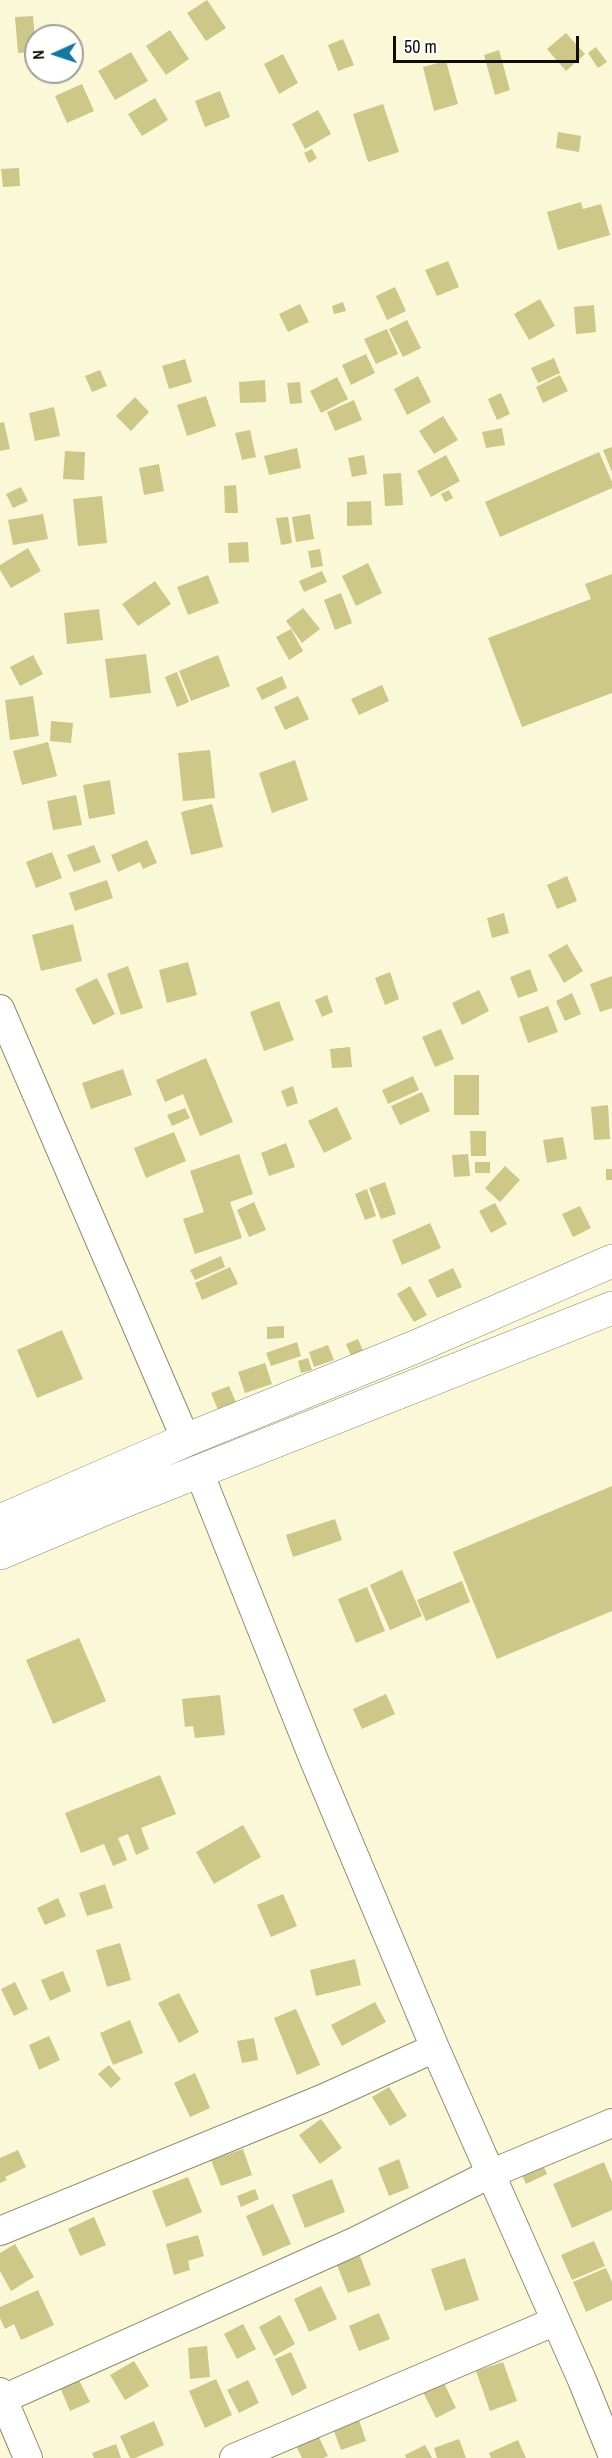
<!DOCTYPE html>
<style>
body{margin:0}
#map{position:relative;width:612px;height:2458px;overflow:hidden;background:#fbf8d7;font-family:"Archivo Narrow",sans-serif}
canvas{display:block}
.north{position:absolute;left:24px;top:24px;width:60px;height:60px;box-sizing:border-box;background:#fff;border:2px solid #9f9f9b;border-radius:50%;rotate:267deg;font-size:16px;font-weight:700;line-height:24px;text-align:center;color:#0f0e04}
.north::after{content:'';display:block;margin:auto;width:21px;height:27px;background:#1178a4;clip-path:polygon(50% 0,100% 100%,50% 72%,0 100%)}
.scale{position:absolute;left:393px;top:36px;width:186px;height:27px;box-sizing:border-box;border:3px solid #0f0e04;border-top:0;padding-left:8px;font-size:18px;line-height:21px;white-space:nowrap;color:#0f0e04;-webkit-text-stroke:4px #fff;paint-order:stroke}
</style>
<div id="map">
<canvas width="612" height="2458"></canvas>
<div class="north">N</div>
<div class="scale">50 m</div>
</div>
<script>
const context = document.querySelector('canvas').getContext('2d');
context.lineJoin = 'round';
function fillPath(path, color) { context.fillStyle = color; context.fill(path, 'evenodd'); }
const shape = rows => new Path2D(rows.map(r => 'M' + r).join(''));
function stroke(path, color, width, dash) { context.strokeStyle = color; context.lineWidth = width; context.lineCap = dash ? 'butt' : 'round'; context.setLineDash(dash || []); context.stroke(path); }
const building = shape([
 [207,0,226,28,206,41,187,13],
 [33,16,36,52,18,53,15,17],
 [170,30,189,59,166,75,146,46],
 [566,33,585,54,566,71,547,49],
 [343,39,354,65,338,71,328,45],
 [596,47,607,62,598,68,588,53],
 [499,50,510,90,495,95,484,55],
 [131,52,148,81,115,100,98,71],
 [283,54,298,83,279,94,264,64],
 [446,61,458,104,434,111,423,67],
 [82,84,94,111,67,123,55,96],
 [220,91,230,117,205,127,195,101],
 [155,98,168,120,142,136,128,114],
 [383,104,399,152,368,162,353,114],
 [318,110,331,134,305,149,292,124],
 [558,132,581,136,579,152,556,148],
 [312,149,317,158,309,163,304,153],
 [19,168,20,186,3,187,1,169],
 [581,202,583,209,601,204,610,235,558,250,547,212],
 [448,261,459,287,437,296,425,270],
 [395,287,406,311,387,320,376,296],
 [540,299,555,326,529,340,514,314],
 [343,302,346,311,334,314,332,306],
 [300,304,309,322,288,332,279,314],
 [594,305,596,332,576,334,574,307],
 [407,320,421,348,403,357,389,329],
 [387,329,398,354,376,364,364,339],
 [366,354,375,373,351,385,342,365],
 [554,358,560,373,538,383,531,368],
 [185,359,192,382,169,389,162,366],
 [100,370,107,386,92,392,85,376],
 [560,375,568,391,543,403,536,387],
 [418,376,431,402,407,415,394,389],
 [337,377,348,399,321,413,310,391],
 [265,380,266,402,240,403,239,382],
 [300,382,302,403,290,404,287,383],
 [501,393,510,414,497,420,488,399],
 [206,396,216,426,187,436,177,405],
 [135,397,149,412,131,431,116,416],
 [354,400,362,420,335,431,327,412],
 [54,407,60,436,35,441,29,413],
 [443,416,458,440,434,454,419,431],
 [4,422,10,449,0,451,0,423],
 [502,428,505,445,486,448,482,432],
 [250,430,256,457,242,460,235,433],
 [612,447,612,472,603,450],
 [297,448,301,468,269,475,264,456],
 [65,451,85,452,84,480,63,479],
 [599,452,612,482,612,488,500,537,485,502],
 [364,455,367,474,352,477,348,458],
 [446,455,460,481,431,497,417,471],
 [159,464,164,491,144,495,139,468],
 [401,473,403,505,385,506,383,474],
 [236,485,238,513,225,513,224,486],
 [21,487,28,501,13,508,6,494],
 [449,490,453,498,445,502,441,494],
 [102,496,107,543,78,546,73,499],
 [371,501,372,525,347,526,347,502],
 [43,514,48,539,13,545,8,520],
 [310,514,314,539,296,542,292,517],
 [288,517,292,543,281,545,276,518],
 [248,542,249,562,229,563,228,543],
 [28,548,41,571,11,588,0,570,0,565],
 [320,549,323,566,311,568,308,551],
 [368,563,382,593,356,606,342,576],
 [322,571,327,582,304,592,299,581],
 [612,574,612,693,522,727,488,638,591,599,585,584],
 [208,575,219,603,188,615,177,587],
 [155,581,171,604,138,626,122,604],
 [341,593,352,623,335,630,324,600],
 [303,608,320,629,302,643,286,621],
 [99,609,103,640,67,644,64,613],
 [291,629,303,651,289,660,276,637],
 [146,654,151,693,110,698,105,659],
 [33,655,43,674,20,686,10,667],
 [218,655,230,686,191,701,179,671],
 [177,672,189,702,177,707,165,677],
 [282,676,287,688,262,700,256,688],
 [382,685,389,701,359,715,351,699],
 [33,696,39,736,10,740,5,700],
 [298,696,309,719,285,730,274,707],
 [51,721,73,723,71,743,50,741],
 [48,742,57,776,22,785,13,751],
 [210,750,215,798,183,801,178,753],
 [295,760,308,800,272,813,259,773],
 [110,780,115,814,89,819,83,785],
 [76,795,82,825,53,830,47,801],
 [212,804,223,847,191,855,181,812],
 [147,840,157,863,143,869,140,862,118,872,111,855],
 [94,845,101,862,74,872,67,855],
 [52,852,62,878,36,888,26,862],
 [567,876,577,901,557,909,547,885],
 [107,880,113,898,75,911,69,893],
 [504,913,509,933,492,938,487,918],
 [73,924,82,961,41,971,32,935],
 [567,944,583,971,564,983,548,955],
 [188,962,197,995,167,1003,159,970],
 [128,966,143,1008,121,1015,107,974],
 [530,969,538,991,518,998,510,977],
 [390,972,399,999,385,1005,375,978],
 [612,976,612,1008,600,1012,590,984],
 [97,978,115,1014,93,1025,75,989],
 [479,990,489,1011,462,1025,452,1003],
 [572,993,581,1014,565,1021,556,1001],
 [327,995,333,1012,322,1017,315,1000],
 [279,1001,294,1040,264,1051,250,1012],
 [548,1006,558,1032,528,1043,519,1017],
 [441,1029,454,1059,435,1067,422,1037],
 [350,1047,352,1067,332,1068,330,1049],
 [206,1058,233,1122,200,1136,183,1094,165,1102,156,1080],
 [123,1069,132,1095,91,1109,82,1083],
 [454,1075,479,1075,479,1115,454,1115],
 [413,1076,419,1090,388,1104,382,1090],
 [293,1086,298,1103,287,1107,281,1091],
 [422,1092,430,1111,400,1125,391,1106],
 [608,1105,610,1139,594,1140,591,1107],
 [337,1107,352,1139,324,1153,308,1121],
 [185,1108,190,1118,172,1126,167,1115],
 [470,1131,486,1131,486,1156,471,1156],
 [174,1132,186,1161,146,1178,134,1148],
 [563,1137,567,1159,547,1163,543,1140],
 [286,1143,295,1167,269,1176,261,1153],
 [239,1154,253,1194,230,1202,242,1238,195,1254,183,1219,204,1212,190,1171],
 [468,1154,470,1176,454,1177,452,1155],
 [475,1162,490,1162,490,1173,475,1173],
 [505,1166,520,1180,500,1202,485,1188],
 [606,1169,612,1169,612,1180,606,1180],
 [385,1182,396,1214,381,1219,369,1188],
 [367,1189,376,1216,365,1220,355,1194],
 [254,1202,266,1230,249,1237,237,1210],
 [495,1203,507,1224,491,1233,479,1211],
 [580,1206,591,1228,573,1237,562,1214],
 [430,1223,441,1248,402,1265,392,1240],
 [221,1256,225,1267,195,1280,190,1270],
 [230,1267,238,1284,202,1300,195,1283],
 [453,1268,462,1287,437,1298,428,1280],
 [410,1286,427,1315,414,1322,397,1294],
 [284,1326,284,1338,267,1339,267,1327],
 [62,1330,83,1379,37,1398,17,1350],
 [358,1339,364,1353,352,1358,346,1344],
 [297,1342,301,1356,271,1366,266,1353],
 [328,1345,334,1360,314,1367,309,1352],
 [308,1358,312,1370,301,1373,298,1361],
 [265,1363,272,1384,245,1393,238,1372],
 [229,1386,239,1409,221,1417,211,1393],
 [612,1486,612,1611,497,1659,453,1552],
 [335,1519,342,1540,293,1557,286,1535],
 [402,1570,422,1616,390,1630,370,1585],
 [462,1581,470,1602,426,1621,417,1600],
 [367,1587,385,1631,356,1643,338,1599],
 [79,1638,106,1701,53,1724,26,1660],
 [386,1694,395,1714,362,1729,353,1709],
 [220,1695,225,1735,195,1738,193,1726,185,1727,182,1699],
 [160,1775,176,1814,141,1828,149,1849,136,1855,128,1834,118,1838,127,1860,113,1866,104,1844,81,1853,65,1813],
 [243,1825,261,1857,214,1884,196,1852],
 [105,1884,113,1908,87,1916,79,1893],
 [283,1894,297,1926,271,1937,257,1905],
 [58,1898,66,1916,45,1925,37,1908],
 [120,1943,131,1980,107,1987,96,1950],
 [355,1959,361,1985,316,1996,310,1970],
 [63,1971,71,1991,50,2001,41,1980],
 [15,1982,28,2009,14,2016,1,1989],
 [179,1993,199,2032,179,2043,158,2003],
 [375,2002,386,2022,342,2046,331,2025],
 [296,2009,320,2065,297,2075,274,2018],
 [130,2020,143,2053,113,2065,100,2033],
 [49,2036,60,2060,39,2070,29,2045],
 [254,2038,258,2060,242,2063,237,2041],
 [109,2065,121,2079,111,2088,98,2074],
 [195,2073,210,2108,190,2117,174,2083],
 [389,2087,407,2116,390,2126,372,2097],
 [321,2119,342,2148,320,2164,299,2135],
 [243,2149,252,2175,221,2186,211,2160],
 [18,2150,26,2167,5,2177,7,2180,0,2183,0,2158],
 [399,2159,409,2188,389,2196,378,2168],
 [541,2161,547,2174,526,2184,520,2171],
 [604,2162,612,2182,612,2210,572,2228,553,2184],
 [188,2177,202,2212,166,2227,152,2191],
 [332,2179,345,2212,305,2228,292,2195],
 [255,2189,259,2199,241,2207,237,2196],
 [273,2204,291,2244,263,2256,246,2216],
 [94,2217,106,2245,80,2256,68,2229],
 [198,2235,204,2256,188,2261,190,2270,174,2275,166,2244],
 [594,2241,605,2266,572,2280,561,2255],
 [15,2244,34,2277,11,2291,0,2271,0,2253],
 [360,2256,371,2285,348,2293,337,2265],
 [465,2258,479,2300,445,2311,431,2269],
 [606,2268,612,2282,612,2300,586,2312,573,2282],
 [321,2286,337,2319,309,2332,294,2299],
 [38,2290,54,2325,21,2340,14,2324,5,2329,0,2318,0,2307],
 [379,2313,390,2339,359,2351,349,2326],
 [280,2315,295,2344,274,2356,259,2327],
 [243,2324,256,2349,237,2359,224,2334],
 [207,2346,210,2377,190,2379,188,2348],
 [291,2352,307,2388,292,2396,275,2359],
 [134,2361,149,2386,125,2400,110,2375],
 [503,2362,517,2401,490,2411,476,2371],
 [78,2378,90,2402,70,2411,60,2387],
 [216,2379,232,2415,205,2428,189,2391],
 [442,2379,456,2408,436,2418,422,2390],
 [248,2380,259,2403,239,2413,227,2390],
 [358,2417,366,2441,341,2450,332,2426],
 [154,2421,164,2445,135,2458,130,2458,120,2436],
 [315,2429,328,2456,323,2458,302,2458,293,2440],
 [459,2439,466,2458,437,2458,434,2448],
 [518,2440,526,2458,491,2458,489,2453],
 [116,2444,121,2458,94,2458,92,2453],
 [425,2445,432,2458,406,2458,405,2455]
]);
const street = shape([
 [0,1009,186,1440],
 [199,1472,314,1760,435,2048,582,2380,612,2454],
 [0,2231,322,2099,435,2048],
 [0,2392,28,2458],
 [3,2399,356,2241,490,2174,612,2123],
 [234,2458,556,2321]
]);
const highway = shape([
 [0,1521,186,1440,415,1347,612,1261],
 [0,1553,109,1507,612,1308]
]);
fillPath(building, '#cdc788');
stroke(street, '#8d8a6c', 30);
stroke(highway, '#8d8a6c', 34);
stroke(street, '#fff', 28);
stroke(highway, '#fff', 33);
</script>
